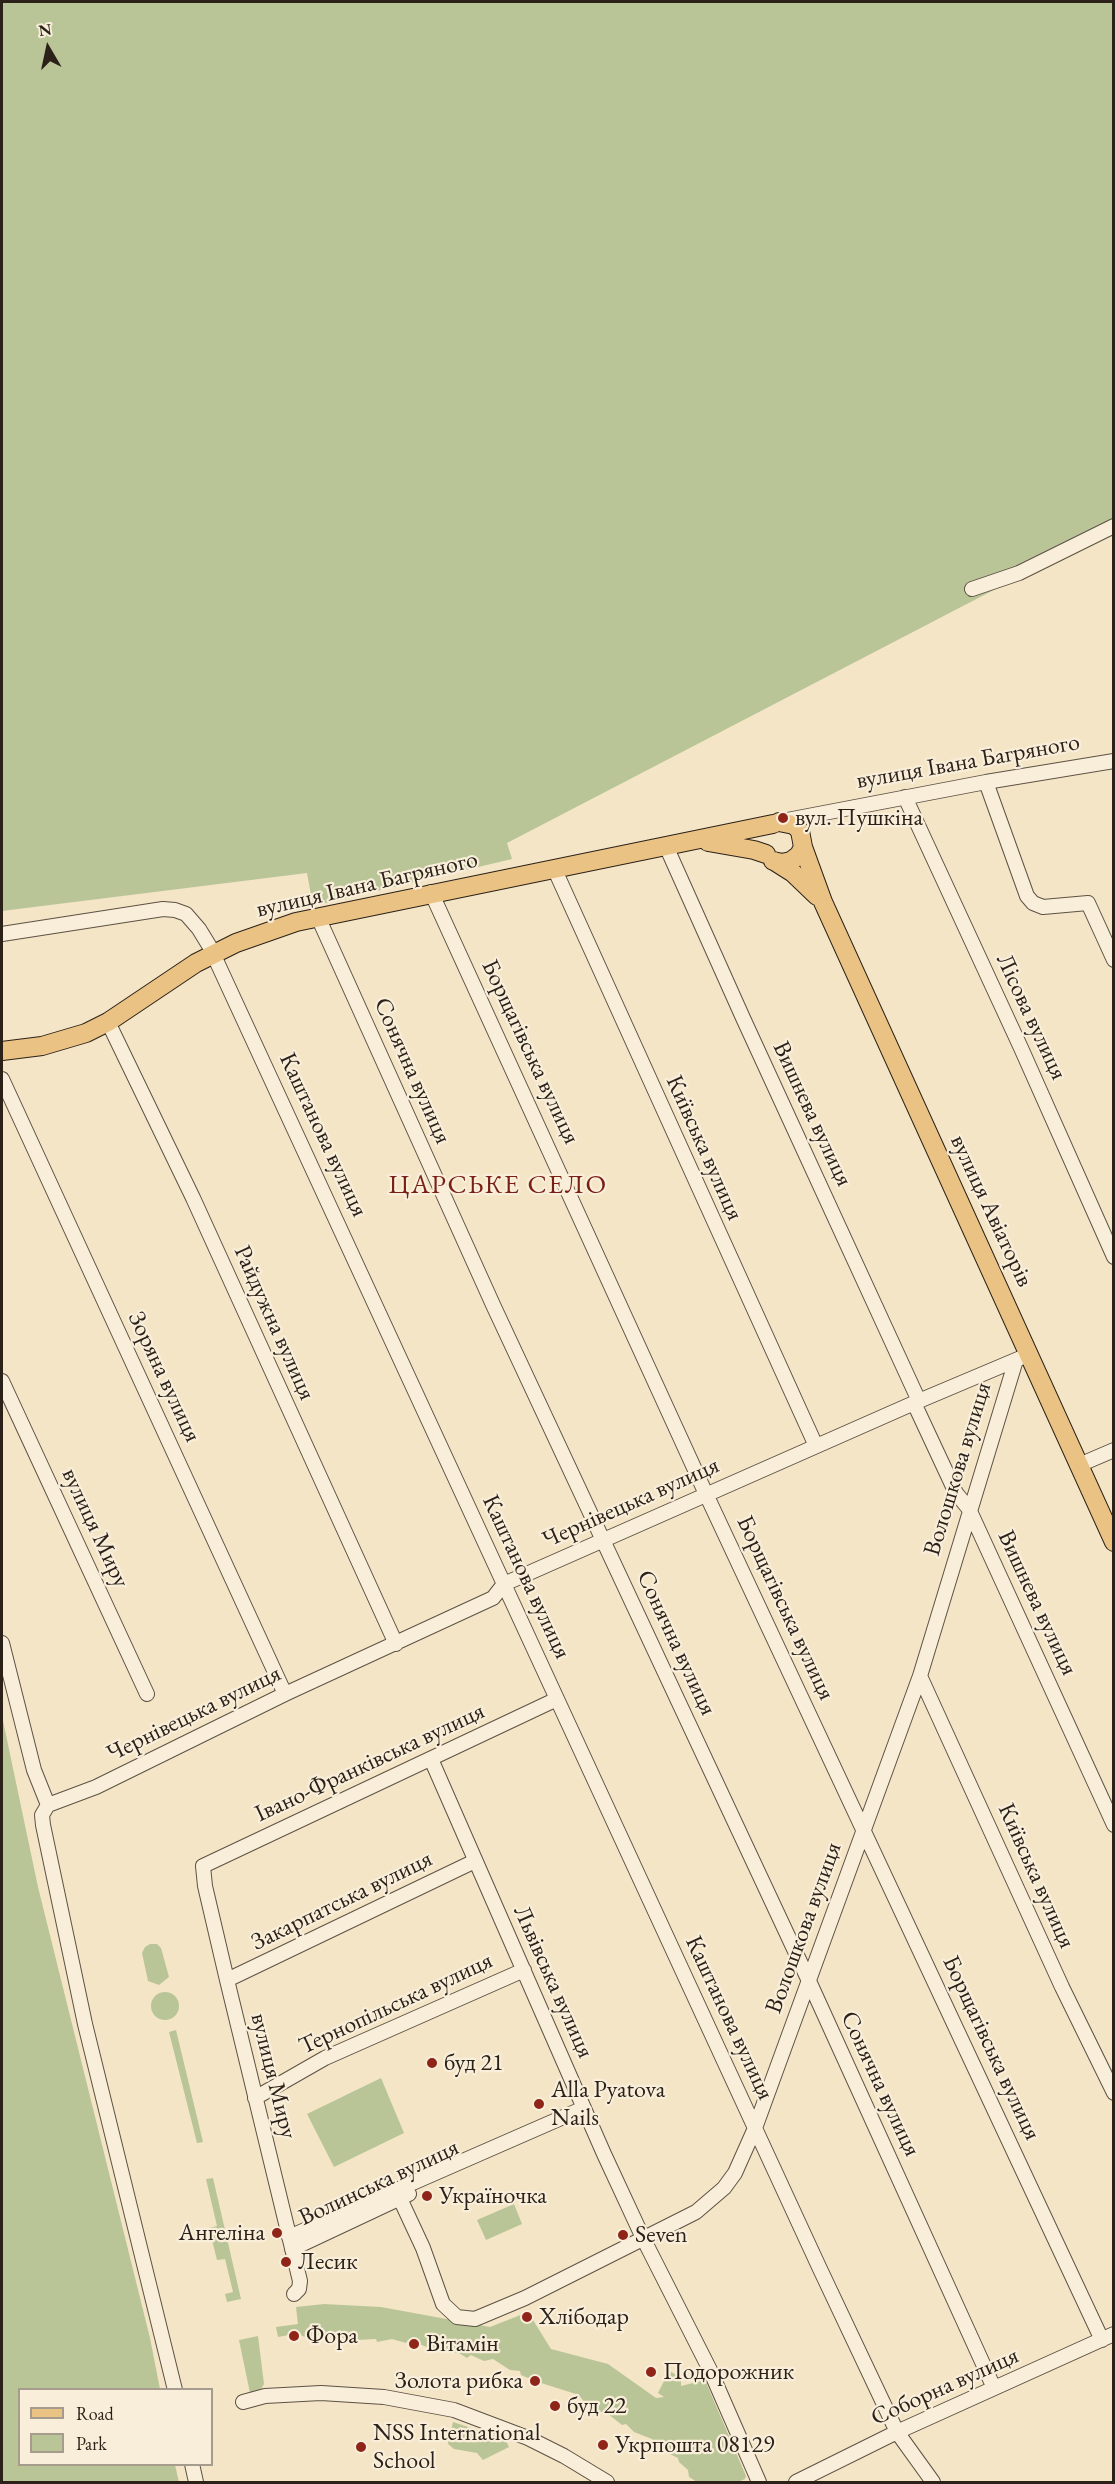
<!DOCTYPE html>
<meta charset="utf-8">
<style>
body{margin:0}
#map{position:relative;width:1115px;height:2484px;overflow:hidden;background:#f4e5c6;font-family:"EB Garamond",serif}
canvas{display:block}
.frame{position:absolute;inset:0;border:3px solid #2b2119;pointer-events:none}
.legend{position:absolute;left:18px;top:2388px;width:195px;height:78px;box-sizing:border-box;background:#f8eeda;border:2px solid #a69c8d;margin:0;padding:8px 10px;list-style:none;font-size:18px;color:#2b2119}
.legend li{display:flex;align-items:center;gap:12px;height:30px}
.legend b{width:30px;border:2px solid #a69c8d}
.north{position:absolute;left:18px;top:18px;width:60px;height:60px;-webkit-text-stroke:4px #f8eeda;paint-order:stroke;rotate:351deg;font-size:16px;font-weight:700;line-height:24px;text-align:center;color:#2b2119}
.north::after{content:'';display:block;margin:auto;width:21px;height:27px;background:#2b2119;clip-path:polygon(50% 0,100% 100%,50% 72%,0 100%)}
</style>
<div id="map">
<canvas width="1115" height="2484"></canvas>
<div class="frame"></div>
<ul class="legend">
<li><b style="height:8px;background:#eac283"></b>Road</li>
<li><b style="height:16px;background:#b9c597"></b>Park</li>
</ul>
<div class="north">N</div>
</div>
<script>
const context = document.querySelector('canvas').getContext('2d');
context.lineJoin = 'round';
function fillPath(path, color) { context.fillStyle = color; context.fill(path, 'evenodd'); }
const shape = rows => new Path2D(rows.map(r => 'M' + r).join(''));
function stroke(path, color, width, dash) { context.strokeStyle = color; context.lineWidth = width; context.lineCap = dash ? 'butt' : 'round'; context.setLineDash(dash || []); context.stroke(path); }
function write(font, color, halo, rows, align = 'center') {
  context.font = font + ' "EB Garamond",serif'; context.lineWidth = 4.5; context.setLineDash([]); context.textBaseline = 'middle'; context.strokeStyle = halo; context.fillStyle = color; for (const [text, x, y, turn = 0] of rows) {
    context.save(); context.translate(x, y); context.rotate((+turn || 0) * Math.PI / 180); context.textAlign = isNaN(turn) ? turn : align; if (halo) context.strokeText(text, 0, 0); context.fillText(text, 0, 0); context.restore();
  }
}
const green = shape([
 [2,2,1113,2,1113,528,507,843,512,859,313,906,307,873,2,911],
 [2,1716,38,1887,150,2338,160,2389,20,2390,20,2464,175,2465,179,2482,2,2482],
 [150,1944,157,1944,161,1948,169,1977,159,1985,148,1981,142,1953,145,1947],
 '151 2006a14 14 0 1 1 28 0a14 14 0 1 1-28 0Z',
 [176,2030,203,2142,197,2143,169,2032],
 [381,2078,404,2133,334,2167,307,2114],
 [213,2178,241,2299,227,2302,225,2294,233,2292,225,2259,217,2260,209,2228,217,2226,206,2179],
 [514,2204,522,2224,486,2240,477,2220],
 [324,2304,381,2307,490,2327,528,2312,551,2349,608,2364,656,2398,664,2397,658,2393,669,2371,681,2377,681,2386,705,2380,746,2476,745,2479,738,2482,697,2482,689,2477,688,2470,679,2462,678,2458,657,2448,652,2439,634,2432,626,2424,622,2425,608,2414,598,2411,598,2408,585,2403,579,2395,541,2383,540,2380,532,2376,528,2378,521,2375,520,2371,510,2370,493,2359,484,2361,471,2355,467,2358,459,2353,440,2351,437,2348,427,2347,408,2340,406,2343,392,2339,377,2342,376,2339,356,2340,354,2336,342,2338,324,2333,312,2338,302,2336,300,2333,278,2337,276,2327,298,2324,296,2307],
 [258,2336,264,2384,260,2391,250,2393,239,2340],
 [453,2422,505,2439,509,2447,483,2460,477,2453,454,2449,448,2444]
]);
const minor = shape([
 [972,589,1019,573,1114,526],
 [986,782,1027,896,1033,903,1043,907,1088,903,1114,960],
 [905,797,1021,1048,1114,1257],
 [782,821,986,782,1114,761],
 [666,846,743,1018,919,1401],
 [554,868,816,1446],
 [431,892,706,1494,1102,2340],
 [318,917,494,1307,809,1981,994,2388],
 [2,934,163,909,175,910,186,914,199,929,210,947,820,2269,897,2432,933,2482],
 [108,1022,193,1198,396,1644],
 [2,1079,285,1694],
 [2,1381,147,1694],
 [914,1403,956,1493,969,1509,1114,1825],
 [1079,1465,1114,1450],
 [2,1643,34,1770,48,1805],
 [920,1676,1062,1987,1114,2093],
 [431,1759,604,2154,643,2238,710,2370,759,2482],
 [227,1980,475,1861],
 [255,2098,325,2058,524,1970],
 [396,2190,423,2248,443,2304,457,2317,475,2319,525,2298,696,2212,724,2188,735,2173,755,2128,920,1676,1016,1360],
 [289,2237,584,2108],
 [292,2249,409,2194],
 [294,2294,299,2289,300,2281,227,1980,205,1886,203,1866,557,1699],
 [175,2390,85,2024,43,1825,42,1815,48,1805,96,1787,285,1694,493,1598,504,1584,914,1403,1030,1354],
 [243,2402,265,2396,321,2393,384,2397,454,2410,528,2438,564,2456,607,2482],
 [192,2464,196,2482],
 [796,2482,897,2432,1114,2334]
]);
const major = shape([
 [708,842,754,850,766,854],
 [803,847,823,902,1114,1542],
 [773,861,782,863,791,861,799,855,803,847,800,831,794,825,779,822],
 [774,861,793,873,817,896],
 [2,1051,42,1046,86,1033,108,1022,196,963,236,943,296,922,773,824]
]);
const markers = [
 [783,818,6,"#8f2418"],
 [432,2063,6,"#8f2418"],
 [539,2104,6,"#8f2418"],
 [427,2196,6,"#8f2418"],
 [277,2233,6,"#8f2418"],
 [623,2235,6,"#8f2418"],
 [286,2262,6,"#8f2418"],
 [527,2317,6,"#8f2418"],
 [294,2336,6,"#8f2418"],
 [414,2344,6,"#8f2418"],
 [651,2372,6,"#8f2418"],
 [535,2381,6,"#8f2418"],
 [555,2406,6,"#8f2418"],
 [603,2445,6,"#8f2418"],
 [361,2447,6,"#8f2418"]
];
const streetNames = [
 ["вулиця Івана Багряного",968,762,-10],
 ["вулиця Івана Багряного",367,885,-13],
 ["Лісова вулиця",1031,1017,65],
 ["Борщагівська вулиця",530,1052,65],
 ["Сонячна вулиця",412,1071,66],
 ["Вишнева вулиця",812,1114,65],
 ["Каштанова вулиця",323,1135,65],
 ["Київська вулиця",704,1148,66],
 ["вулиця Авіаторів",991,1211,65],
 ["Райдужна вулиця",274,1323,66],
 ["Зоряна вулиця",164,1377,65],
 ["Волошкова вулиця",958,1469,-73],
 ["Чернівецька вулиця",631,1503,-24],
 ["вулиця Миру",95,1528,65],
 ["Каштанова вулиця",526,1577,65],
 ["Вишнева вулиця",1037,1603,65],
 ["Борщагівська вулиця",785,1608,65],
 ["Сонячна вулиця",676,1643,65],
 ["Чернівецька вулиця",194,1714,-26],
 ["Івано-Франківська вулиця",370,1763,-25],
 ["Київська вулиця",1036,1876,66],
 ["Закарпатська вулиця",342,1901,-26],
 ["Волошкова вулиця",804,1928,-70],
 ["Львівська вулиця",553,1982,66],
 ["Тернопільська вулиця",396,2004,-25],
 ["Каштанова вулиця",729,2018,65],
 ["Борщагівська вулиця",991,2048,65],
 ["вулиця Миру",273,2076,76],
 ["Сонячна вулиця",880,2084,65],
 ["Волинська вулиця",379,2183,-25],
 ["Соборна вулиця",945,2387,-24]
];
const poiNames = [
 ["вул. Пушкіна",795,818],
 ["буд 21",444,2063],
 ["Alla Pyatova",551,2090],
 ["Nails",551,2118],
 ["Україночка",439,2196],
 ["Ангеліна",265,2233,"right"],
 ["Seven",635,2235],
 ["Лесик",298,2262],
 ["Хлібодар",539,2317],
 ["Фора",306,2336],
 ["Вітамін",426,2344],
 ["Подорожник",663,2372],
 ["Золота рибка",523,2381,"right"],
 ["буд 22",567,2406],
 ["NSS International",373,2433],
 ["School",373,2461],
 ["Укрпошта 08129",615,2445]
];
const quarterNames = [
 ["ЦАРСЬКЕ СЕЛО",498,1186]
];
fillPath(green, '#b9c597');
stroke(minor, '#5d5244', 16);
stroke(major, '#2b2119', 20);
stroke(minor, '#f8eeda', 14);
stroke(major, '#eac283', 18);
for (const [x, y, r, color] of markers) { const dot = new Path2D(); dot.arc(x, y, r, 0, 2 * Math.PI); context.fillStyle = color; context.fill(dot); stroke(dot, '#f8eeda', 2); }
write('24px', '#2b2119', '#f8eeda', streetNames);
write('24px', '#2b2119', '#f8eeda', poiNames, 'left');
context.letterSpacing = '1.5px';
write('27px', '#7a1f14', '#f8eeda', quarterNames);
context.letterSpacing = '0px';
</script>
